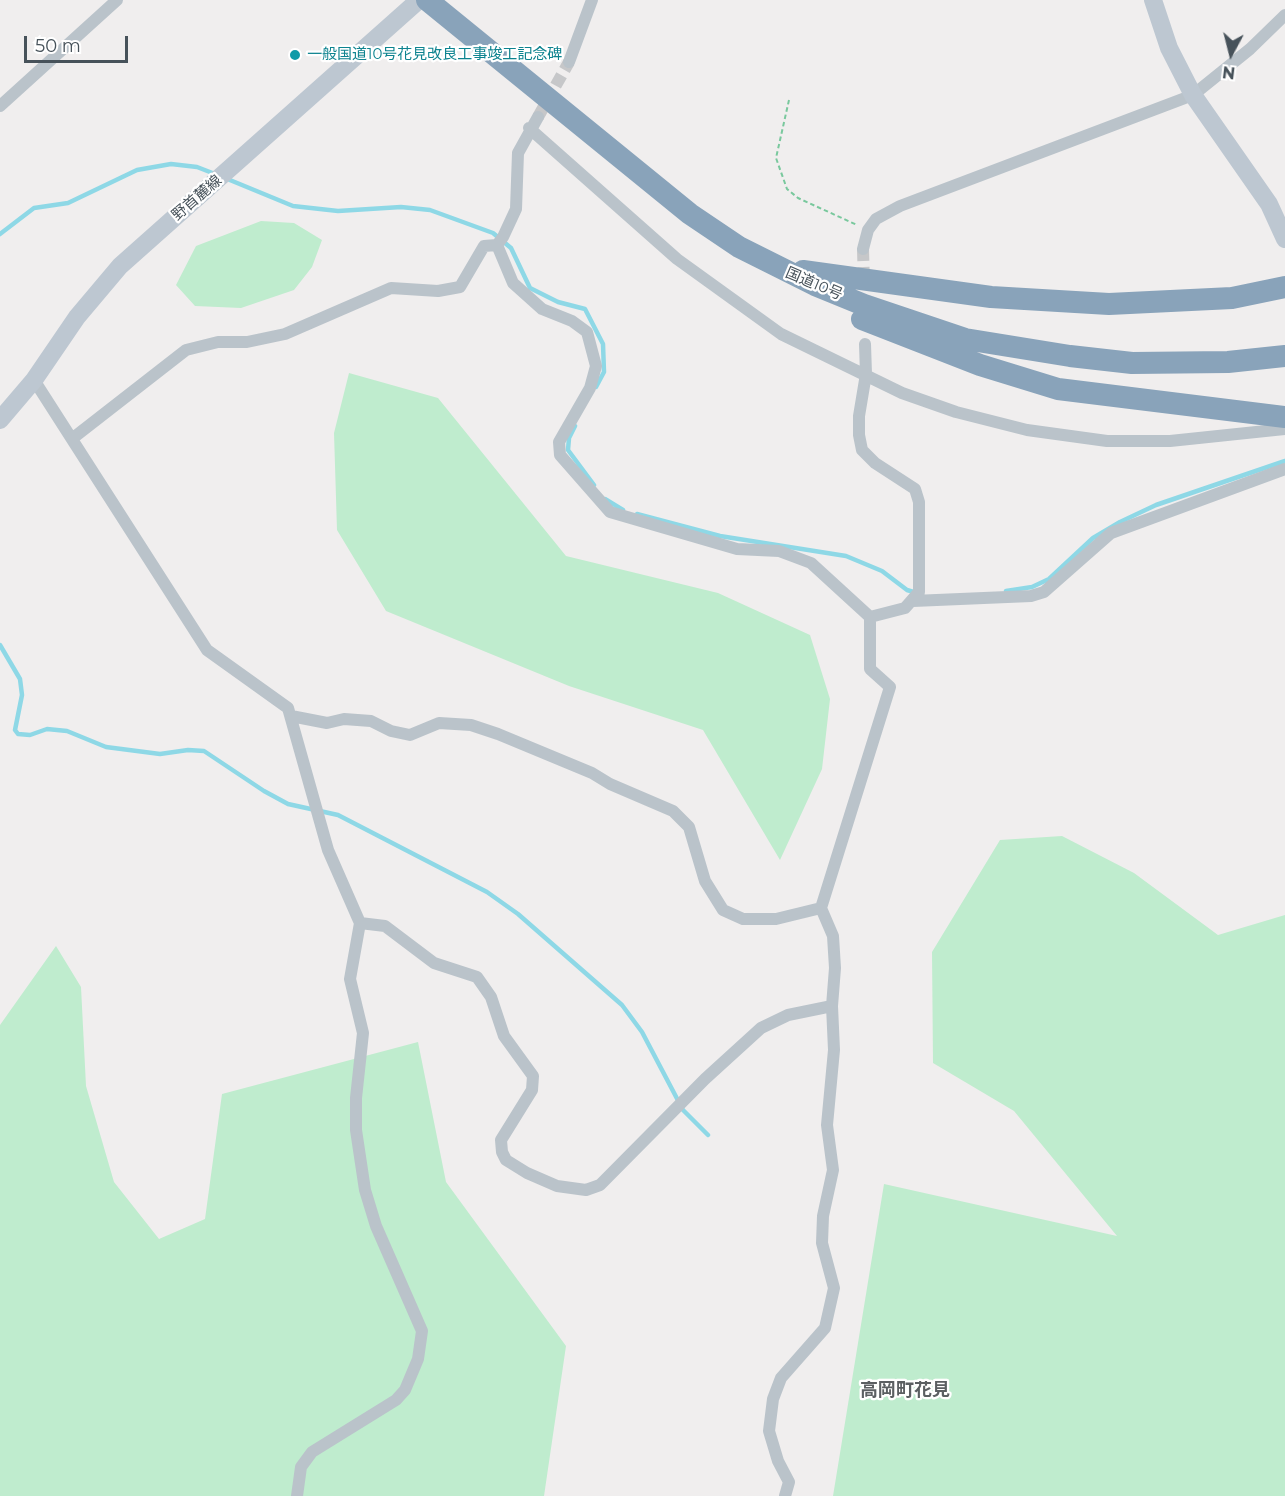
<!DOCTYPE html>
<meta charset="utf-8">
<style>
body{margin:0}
#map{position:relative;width:1285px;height:1496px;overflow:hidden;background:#f0eeee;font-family:Montserrat,sans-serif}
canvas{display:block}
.north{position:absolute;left:1201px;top:24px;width:60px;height:60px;-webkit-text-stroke:4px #fff;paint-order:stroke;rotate:187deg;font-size:16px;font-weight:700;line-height:24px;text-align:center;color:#47525a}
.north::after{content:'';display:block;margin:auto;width:21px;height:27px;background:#47525a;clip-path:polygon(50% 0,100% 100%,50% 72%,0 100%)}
.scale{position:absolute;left:24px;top:36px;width:104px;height:27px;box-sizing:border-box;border:3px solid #47525a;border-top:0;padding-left:8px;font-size:18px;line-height:21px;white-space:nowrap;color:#47525a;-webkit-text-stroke:4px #fff;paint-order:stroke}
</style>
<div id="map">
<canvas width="1285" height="1496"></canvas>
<div class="north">N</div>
<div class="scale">50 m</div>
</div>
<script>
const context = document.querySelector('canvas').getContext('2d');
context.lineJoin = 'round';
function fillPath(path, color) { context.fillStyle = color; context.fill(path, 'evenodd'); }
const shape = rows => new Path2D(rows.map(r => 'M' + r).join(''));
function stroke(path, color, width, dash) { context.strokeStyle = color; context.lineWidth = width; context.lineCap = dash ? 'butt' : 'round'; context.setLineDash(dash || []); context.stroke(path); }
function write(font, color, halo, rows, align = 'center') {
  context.font = font + ' Montserrat,"Noto Sans JP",sans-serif'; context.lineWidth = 4.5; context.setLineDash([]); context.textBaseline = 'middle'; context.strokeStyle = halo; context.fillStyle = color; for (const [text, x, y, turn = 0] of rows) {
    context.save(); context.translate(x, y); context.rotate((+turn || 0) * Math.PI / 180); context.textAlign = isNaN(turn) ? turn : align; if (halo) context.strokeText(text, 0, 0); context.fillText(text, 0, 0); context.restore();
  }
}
const green = shape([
 [261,221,294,223,322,240,312,267,294,290,241,308,195,306,176,285,196,246],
 [349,373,438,398,566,556,718,593,810,635,830,699,822,769,780,860,703,730,569,686,386,611,337,530,334,433],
 [1062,836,1134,873,1218,935,1285,915,1285,1496,833,1496,884,1184,1117,1236,1014,1111,933,1063,932,952,1000,840],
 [56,946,81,987,86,1086,114,1182,159,1239,205,1219,222,1094,418,1042,446,1182,566,1346,544,1496,0,1496,0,1025]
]);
const stream = shape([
 [225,178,293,206,338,211,401,207,430,210,493,233,511,248,530,288,558,302,585,309,603,344,604,372,596,387],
 [0,234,34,208,68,203,137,170,171,164,197,167,215,174],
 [575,426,569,438,568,450,594,485],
 [605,499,623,510],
 [637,514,720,536,846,556,882,571,907,590,917,593],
 [1006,591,1032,587,1049,579,1093,538,1120,522,1156,505,1285,461],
 [0,645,20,679,22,695,15,730,18,734,30,735,47,729,67,731,106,747,160,754,188,750,204,751,264,791,288,804,338,815,487,892,518,914,622,1005,642,1032,683,1110,708,1135]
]);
const streetTunnel = shape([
 [538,117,569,62],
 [863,249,864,283]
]);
const path = shape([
 [789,100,776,158,787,189,798,198,857,225]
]);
const street = shape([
 [569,62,592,0],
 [0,106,117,0],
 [529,128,677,259,781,334,902,393,956,412,1027,430,1107,441,1170,441,1285,429],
 [497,245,513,283,542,309,572,321,587,332,596,366,590,388,559,442,560,455,610,512,737,549,779,551,811,563,870,617],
 [863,249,868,230,876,219,900,206,1193,95,1250,49,1285,15],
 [865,344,866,374,859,416,859,435,862,450,875,463,915,489,919,502,919,592,905,608,870,617],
 [34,380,207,650,288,708,328,850,360,923,350,979,363,1033,356,1098,356,1130,365,1190,376,1226,422,1331,418,1359,405,1390,396,1400,312,1452,301,1467,297,1496],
 [73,438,186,350,218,342,247,342,285,334,391,288,438,291,460,287,484,246,497,245,503,237,516,209,518,153,538,117],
 [913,601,1031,596,1044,592,1111,533,1285,469],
 [291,716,327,723,344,719,371,721,391,731,410,735,439,723,471,725,498,734,592,773,610,784,673,811,689,827,705,881,723,910,743,919,776,919,821,908],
 [360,923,385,926,434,963,477,977,491,997,504,1036,533,1076,532,1090,501,1140,502,1152,506,1160,527,1173,557,1186,586,1190,600,1185,705,1079,761,1028,788,1015,832,1006],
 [785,1496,789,1482,778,1461,769,1431,773,1399,781,1378,825,1328,834,1288,822,1243,823,1216,833,1170,827,1125,834,1050,832,1006,835,968,833,936,821,908,890,687,870,669,870,617]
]);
const secondary = shape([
 [1153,0,1169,48,1193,95,1269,204,1285,239],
 [0,420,34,380,77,317,120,266,419,0]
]);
const highway = shape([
 [427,0,690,214,739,247,815,285,864,305,965,339,1070,356,1132,363,1228,362,1285,356],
 [803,271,991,297,1109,304,1232,298,1285,287],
 [862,319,980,365,1058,389,1285,417]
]);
const markers = [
 [295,55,6,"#0f9aa8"]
];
const cultureNames = [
 ["一般国道10号花見改良工事竣工記念碑",307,55]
];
const streetNames = [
 ["野首麓線",197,198,-41],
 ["国道10号",814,284,23]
];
const quarterNames = [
 ["高岡町花見",905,1391]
];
fillPath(green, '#bfecce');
stroke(stream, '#8ed8e6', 4.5);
stroke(streetTunnel, '#c6c7c9', 12, [12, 6]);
stroke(path, '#79c89d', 2, [4.5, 3]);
stroke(street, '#bac3ca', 12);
stroke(secondary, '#bdc7d1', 18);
stroke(highway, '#89a3ba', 22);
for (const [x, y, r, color] of markers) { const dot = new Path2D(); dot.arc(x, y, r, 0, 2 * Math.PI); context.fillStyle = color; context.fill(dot); stroke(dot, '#fff', 2); }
write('15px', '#0d838f', '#fff', cultureNames, 'left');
write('15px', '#47525a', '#fff', streetNames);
write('bold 18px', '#5b5f62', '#fff', quarterNames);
</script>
